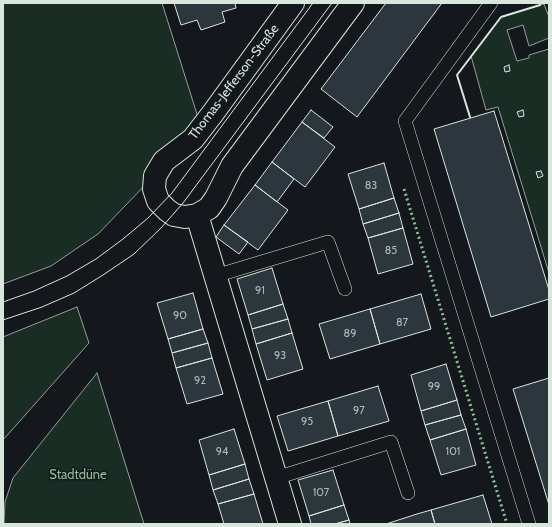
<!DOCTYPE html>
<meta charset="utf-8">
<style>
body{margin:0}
#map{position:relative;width:552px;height:527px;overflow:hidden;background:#14181c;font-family:Cabin,sans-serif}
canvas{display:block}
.frame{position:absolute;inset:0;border:4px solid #d8e6dc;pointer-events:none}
</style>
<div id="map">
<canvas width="552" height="527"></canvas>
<div class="frame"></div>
</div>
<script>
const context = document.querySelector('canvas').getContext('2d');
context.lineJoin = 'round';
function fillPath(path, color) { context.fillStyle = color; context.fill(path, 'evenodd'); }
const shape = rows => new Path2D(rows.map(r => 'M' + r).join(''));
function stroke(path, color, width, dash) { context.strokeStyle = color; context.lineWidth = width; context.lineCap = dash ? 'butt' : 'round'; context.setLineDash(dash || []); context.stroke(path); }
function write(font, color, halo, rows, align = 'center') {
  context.font = font + ' Cabin,sans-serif'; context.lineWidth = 3; context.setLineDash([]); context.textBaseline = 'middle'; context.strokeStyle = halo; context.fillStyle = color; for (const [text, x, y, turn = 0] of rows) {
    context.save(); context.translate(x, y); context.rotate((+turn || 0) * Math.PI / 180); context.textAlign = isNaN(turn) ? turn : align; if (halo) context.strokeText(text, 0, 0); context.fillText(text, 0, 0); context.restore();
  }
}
const green = shape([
 [3,3,162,3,201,127,98,234,51,266,3,284,3,3],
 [544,4,549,17,549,38,529,46,523,25,507,30,517,61,529,58,529,55,549,49,549,273,498,107,486,110,471,56,501,17,544,4],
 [77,307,89,343,3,440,3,337,77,307],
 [97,373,144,524,4,524,5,502,13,478,97,373]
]);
const building = shape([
 [174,3,235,3,236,8,222,12,225,22,201,30,197,20,181,25,174,3],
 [386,3,442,3,357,117,321,89,386,3],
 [509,65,510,71,505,72,504,67,509,65],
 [311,110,333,127,324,138,302,122,311,110],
 [523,110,524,116,519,117,517,112,523,110],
 [494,111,549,290,549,299,491,317,434,129,494,111],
 [302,122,335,147,305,187,272,162,302,122],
 [272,162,294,179,277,202,255,185,272,162],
 [384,163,394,198,359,209,348,174,384,163],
 [541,171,543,176,538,178,536,172,541,171],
 [255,185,288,210,258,250,224,225,255,185],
 [394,198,399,213,363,224,359,209,394,198],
 [399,213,403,228,368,238,363,224,399,213],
 [224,225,248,242,239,254,216,237,224,225],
 [403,228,413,264,378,274,368,238,403,228],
 [272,268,283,304,248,315,237,279,272,268],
 [193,293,203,329,168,339,157,303,193,293],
 [421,294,431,329,380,344,370,309,421,294],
 [283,304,288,319,252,329,248,315,283,304],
 [370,309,380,344,330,359,319,324,370,309],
 [288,319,292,333,256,344,252,329,288,319],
 [203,329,208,343,172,353,168,339,203,329],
 [292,333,303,369,267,380,256,344,292,333],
 [208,343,212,358,176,368,172,353,208,343],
 [212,358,223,394,187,404,176,368,212,358],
 [446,364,457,400,421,411,411,375,446,364],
 [549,378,549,505,513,389,549,378],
 [378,386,389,421,338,436,328,401,378,386],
 [457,400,461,415,425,425,421,411,457,400],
 [328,401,338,436,288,451,277,416,328,401],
 [461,415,466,429,430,440,425,425,461,415],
 [234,429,245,464,209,475,199,440,234,429],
 [466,429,476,465,441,475,430,440,466,429],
 [245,464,249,479,213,490,209,475,245,464],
 [333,470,344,505,309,516,298,480,333,470],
 [249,479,254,494,218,504,213,490,249,479],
 [254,494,263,524,224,524,218,504,254,494],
 [483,495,492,524,435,524,431,510,483,495],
 [344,505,349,520,335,524,311,524,309,516,344,505],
 [431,510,435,524,386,524,417,514,431,510],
 [349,520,350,524,335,524,349,520]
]);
const lane = shape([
 [491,3,405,121,529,524],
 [215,276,328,242,345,289],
 [276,478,391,442,408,493]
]);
const street = shape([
 [293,3,213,113,193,139,164,161,155,176,154,189,158,201,167,210,174,215,185,217,197,215,209,208,216,198,232,166,353,3],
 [197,215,290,524]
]);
const tram = shape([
 [3,302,34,291,67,276,96,259,123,239,148,218,172,193,313,3],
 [3,320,42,307,74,293,103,275,134,254,161,228,183,203,332,3]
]);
const hedge = shape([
 [404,189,507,524]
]);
const wall = shape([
 [470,117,457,75,501,17,540,5,540,3]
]);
const numberNames = [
 ["83",371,186],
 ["85",391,251],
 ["91",260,291],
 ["90",180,316],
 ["87",402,323],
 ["89",350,334],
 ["93",280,356],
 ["92",200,381],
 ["99",434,387],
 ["97",359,411],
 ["95",307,422],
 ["94",222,452],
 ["101",453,452],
 ["107",321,493]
];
const streetNames = [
 ["Thomas-Jefferson-Straße",234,82,-53]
];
const parkNames = [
 ["Stadtdüne",78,475]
];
fillPath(green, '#1a2d24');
stroke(green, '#939e99', 1);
fillPath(building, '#2c363c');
stroke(building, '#d8e6dc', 1);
stroke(lane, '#d8e6dc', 14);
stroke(street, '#d8e6dc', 24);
stroke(lane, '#14181c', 13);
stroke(street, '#14181c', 22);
stroke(tram, '#d8e6dc', 1);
stroke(hedge, '#8ac095', 3, [2, 3]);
stroke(wall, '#d8e6dc', 2);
write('11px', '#adbab4', null, numberNames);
write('13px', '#d8e6dc', '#14181c', streetNames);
write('13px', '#8ac095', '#14181c', parkNames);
</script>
